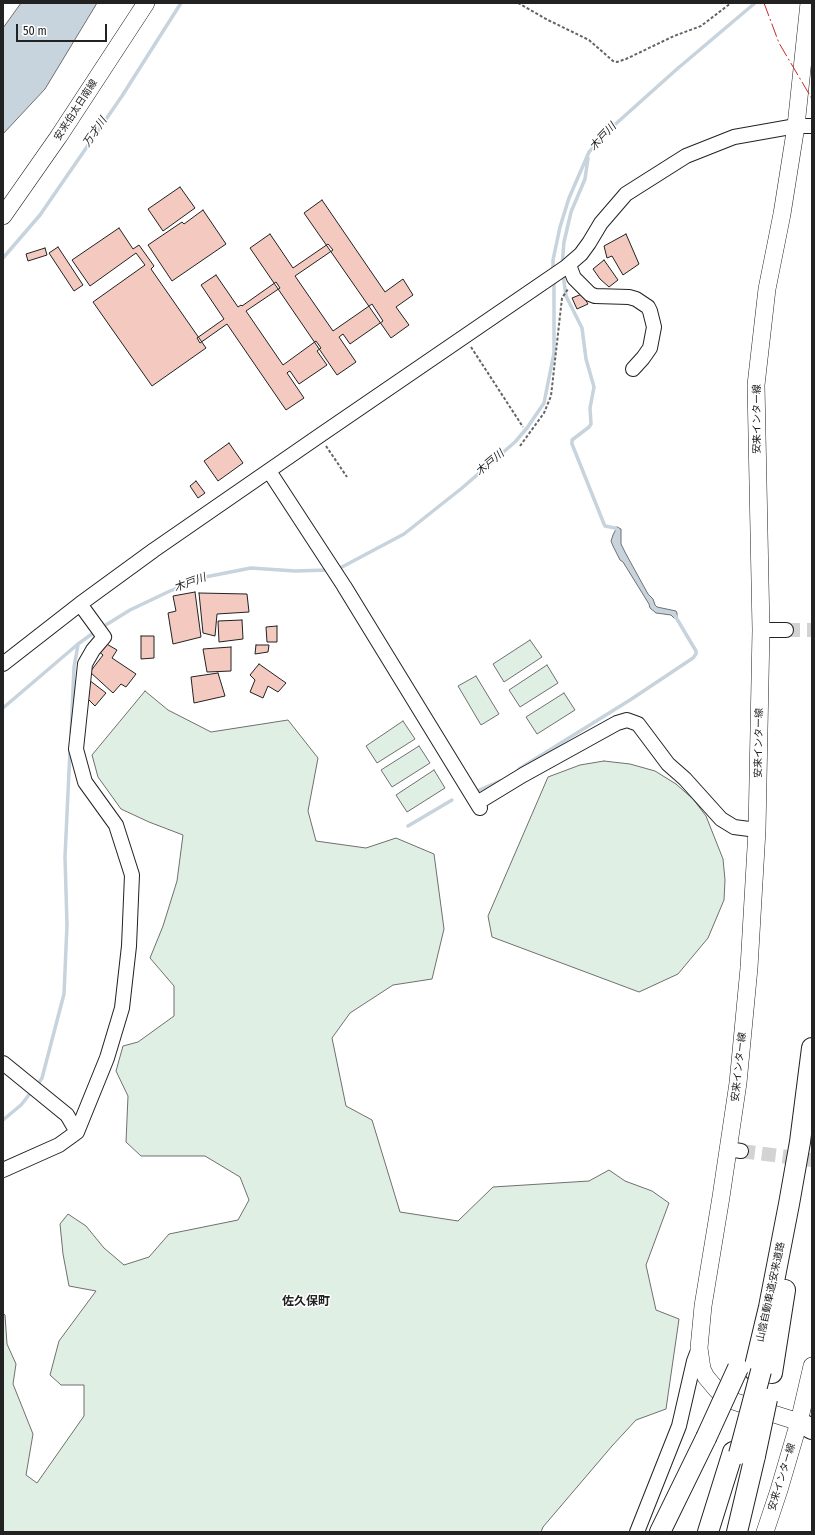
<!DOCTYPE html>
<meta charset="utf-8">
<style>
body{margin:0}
#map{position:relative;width:815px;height:1535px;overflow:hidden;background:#fff;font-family:"Fira Sans Condensed",sans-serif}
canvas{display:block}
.frame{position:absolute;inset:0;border:4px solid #222;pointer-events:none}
.scale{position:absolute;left:16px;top:24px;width:91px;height:18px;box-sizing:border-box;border:2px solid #222;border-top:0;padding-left:5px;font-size:12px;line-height:14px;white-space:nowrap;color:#222;-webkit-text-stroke:3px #fff;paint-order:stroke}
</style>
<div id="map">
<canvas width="815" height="1535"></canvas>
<div class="frame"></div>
<div class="scale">50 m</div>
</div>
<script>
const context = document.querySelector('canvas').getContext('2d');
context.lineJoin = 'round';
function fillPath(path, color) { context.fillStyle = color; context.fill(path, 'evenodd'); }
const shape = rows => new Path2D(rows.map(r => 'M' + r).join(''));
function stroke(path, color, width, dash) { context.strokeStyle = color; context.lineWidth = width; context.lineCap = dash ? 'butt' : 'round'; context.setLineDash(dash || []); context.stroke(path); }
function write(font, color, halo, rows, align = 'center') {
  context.font = font + ' "Fira Sans Condensed","Noto Sans JP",sans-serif'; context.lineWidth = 3; context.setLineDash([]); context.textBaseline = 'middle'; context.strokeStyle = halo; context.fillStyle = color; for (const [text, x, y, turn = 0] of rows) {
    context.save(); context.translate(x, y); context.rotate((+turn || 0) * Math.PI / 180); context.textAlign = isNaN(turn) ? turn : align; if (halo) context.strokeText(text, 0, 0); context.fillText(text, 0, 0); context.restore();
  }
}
const green = shape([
 [530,640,542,657,504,682,493,664,530,640],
 [547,665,558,683,520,707,509,690,547,665],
 [476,676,499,714,481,725,458,686,476,676],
 [145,691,168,710,211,732,288,720,318,758,308,811,316,841,366,848,396,838,434,854,444,929,432,979,393,985,350,1013,332,1038,346,1106,372,1120,400,1212,458,1221,493,1187,589,1181,609,1170,625,1181,652,1191,669,1203,646,1265,656,1310,679,1319,666,1409,636,1420,612,1446,543,1527,541,1532,3,1532,3,1313,5,1315,7,1344,16,1364,13,1384,33,1434,26,1475,37,1483,84,1416,84,1385,61,1385,50,1375,59,1341,96,1291,69,1286,63,1254,60,1224,68,1214,86,1226,104,1248,124,1265,149,1257,169,1234,238,1220,249,1200,240,1177,205,1156,141,1156,126,1142,128,1096,116,1071,123,1046,138,1042,174,1016,174,986,150,958,163,926,177,881,183,835,149,822,121,809,98,777,92,755,145,691],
 [564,693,575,710,537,734,526,717,564,693],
 [403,721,415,739,377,763,366,746,403,721],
 [419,746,430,763,392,787,381,770,419,746],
 [604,761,630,764,655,771,676,784,693,799,706,816,723,859,725,880,724,900,708,938,678,974,639,992,492,937,488,916,548,777,580,765,604,761],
 [434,770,445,788,407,812,396,795,434,770]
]);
const water = shape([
 [21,3,97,3,45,89,3,134,3,28,21,3],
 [617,527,621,529,621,544,626,554,648,594,653,599,655,605,657,607,676,611,677,613,677,617,674,618,671,615,656,613,650,608,649,604,623,562,620,560,613,546,611,541,613,535,617,527]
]);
const stream = shape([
 [3,258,40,215,122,96,181,3],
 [562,266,564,242,568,225,571,212,585,179,588,158],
 [553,271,553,260,560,227,569,198,589,152,610,129,677,69,755,3],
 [563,274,566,296,582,328,586,359,594,387,590,408,591,424,589,427,572,440,572,444,604,524,605,526,615,528,618,530,618,533],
 [336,568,342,567,404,534,462,488,515,442,527,428,544,403,554,353,554,279],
 [101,628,130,610,170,591,205,577,251,568,295,571,328,570],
 [3,708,78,644,96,631],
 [71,734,74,667,78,645],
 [519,769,630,700,693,658,696,654,696,651,674,614],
 [477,791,500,781],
 [408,826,452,800],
 [36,1087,42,1078,64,994,67,925,65,857,70,750],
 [3,1120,21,1105,32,1091]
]);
const building = shape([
 [180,187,195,208,163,231,148,209,180,187],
 [322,200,385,292,403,279,413,295,396,307,409,325,391,338,304,213,322,200],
 [203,210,226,244,172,281,148,245,182,222,184,224,203,210],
 [119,228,133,249,139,245,154,266,151,269,206,348,152,386,93,302,145,265,136,253,90,286,72,260,119,228],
 [270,234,293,268,328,244,333,250,295,276,333,331,372,304,383,321,350,344,343,334,339,337,356,362,337,375,250,248,270,234],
 [626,234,639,264,623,275,612,256,607,258,604,246,626,234],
 [58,247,83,285,74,291,49,253,58,247],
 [45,248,47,255,28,261,26,254,45,248],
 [604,260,618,280,609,287,600,279,593,269,604,260],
 [216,275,238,307,241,305,242,306,276,282,280,288,246,311,283,365,316,341,321,348,317,351,327,365,299,384,290,371,288,372,287,373,304,398,286,410,227,324,200,343,197,338,224,319,201,285,216,275],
 [582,294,588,304,577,309,572,298,582,294],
 [229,443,243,463,218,481,204,461,229,443],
 [196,481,205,493,198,498,190,486,196,481],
 [195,592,201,637,173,644,168,613,176,611,173,596,195,592],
 [199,593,247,594,249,612,217,614,215,636,203,633,199,593],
 [242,620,243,639,219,642,218,621,242,620],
 [277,626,277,642,267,642,266,627,277,626],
 [141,636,154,636,154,658,141,659,141,636],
 [105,643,117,650,112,658,136,674,126,687,121,684,113,693,90,672,103,655,97,650,105,643],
 [256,645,269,645,268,652,255,654,256,645],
 [231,647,231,671,207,672,203,649,231,647],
 [259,664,286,683,278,692,268,686,263,698,250,692,255,680,250,675,259,664],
 [218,673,225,696,194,703,191,677,218,673],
 [89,680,106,693,95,706,84,695,89,680]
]);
const minorTunnel = shape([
 [786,630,812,630],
 [741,1151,812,1160]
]);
const path = shape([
 [518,3,548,20,589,40,613,61,617,62,626,59,674,36,701,26,731,3],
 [471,347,523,427],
 [326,446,347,477],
 [520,446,544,413,551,396,562,298,568,289]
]);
const minor = shape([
 [569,265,574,278,590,294,595,296,629,297,636,299,648,307,650,311,654,327,650,348,643,358,633,369],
 [269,471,344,586,480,808],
 [761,630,786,630],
 [3,664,80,604,154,550,319,436,566,267,581,254,589,243,601,223,626,194,686,156,734,137,796,126,812,126],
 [477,803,523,775,617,723,627,720,638,724,668,764,685,779,721,819,734,827,757,830],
 [3,1063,67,1115,77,1132],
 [728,1149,741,1151],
 [3,1170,59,1145,77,1132,107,1058,122,1008,129,946,132,875,116,825,85,782,76,749,85,664,93,650,104,637,80,604],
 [637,1532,679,1426,694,1361,699,1348]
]);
const major = shape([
 [3,216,59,136,146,3],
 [799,1422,733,1401,717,1390,706,1377,702,1369,699,1348,703,1306,721,1197,738,1083,749,968,757,830,761,630,756,385,767,289,782,214,796,126,809,3],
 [765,1532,779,1490,799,1422,812,1366]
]);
const highway = shape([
 [754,1370,769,1307,789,1204,800,1142,812,1048],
 [772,1373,785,1290],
 [799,1422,812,1429],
 [660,1532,706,1438],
 [708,1532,733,1452],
 [737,1532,755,1456]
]);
const highwayBridge = shape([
 [706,1438,738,1368],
 [739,1454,761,1371],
 [755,1456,767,1399]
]);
const power = shape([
 [764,3,779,43,812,99]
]);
const streetNames = [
 ["安来伯太日南線",76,110,-57],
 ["安来インター線",757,419,-90],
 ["安来インター線",759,743,-89],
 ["安来インター線",739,1067,-84],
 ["山陰自動車道;安来道路",771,1292,-78],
 ["安来インター線",782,1477,-73]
];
const waterNames = [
 ["万才川",95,132,-56],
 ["木戸川",603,137,-47],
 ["木戸川",490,463,-40],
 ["木戸川",190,583,-20]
];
const quarterNames = [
 ["佐久保町",306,1302]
];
fillPath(green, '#e0efe3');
stroke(green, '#6f6f6f', 1);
fillPath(water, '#c7d3dd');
stroke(water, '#6f6f6f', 1);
stroke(stream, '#c7d3dd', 3.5);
fillPath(building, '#f3c9c0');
stroke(building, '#222', 1);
stroke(minorTunnel, '#d3d3d3', 14, [14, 7]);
stroke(minor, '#222', 16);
stroke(major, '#222', 18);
stroke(highway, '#222', 22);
stroke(path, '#646464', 2, [3, 2]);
stroke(minor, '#fff', 14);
stroke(major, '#fff', 17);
stroke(highway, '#fff', 20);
stroke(highwayBridge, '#222', 22, []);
stroke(highwayBridge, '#fff', 20);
stroke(power, '#c62828', 1, [14, 3, 2, 3]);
write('10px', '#222', '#fff', streetNames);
write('italic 11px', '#222', '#fff', waterNames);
write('bold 12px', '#222', '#fff', quarterNames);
</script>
